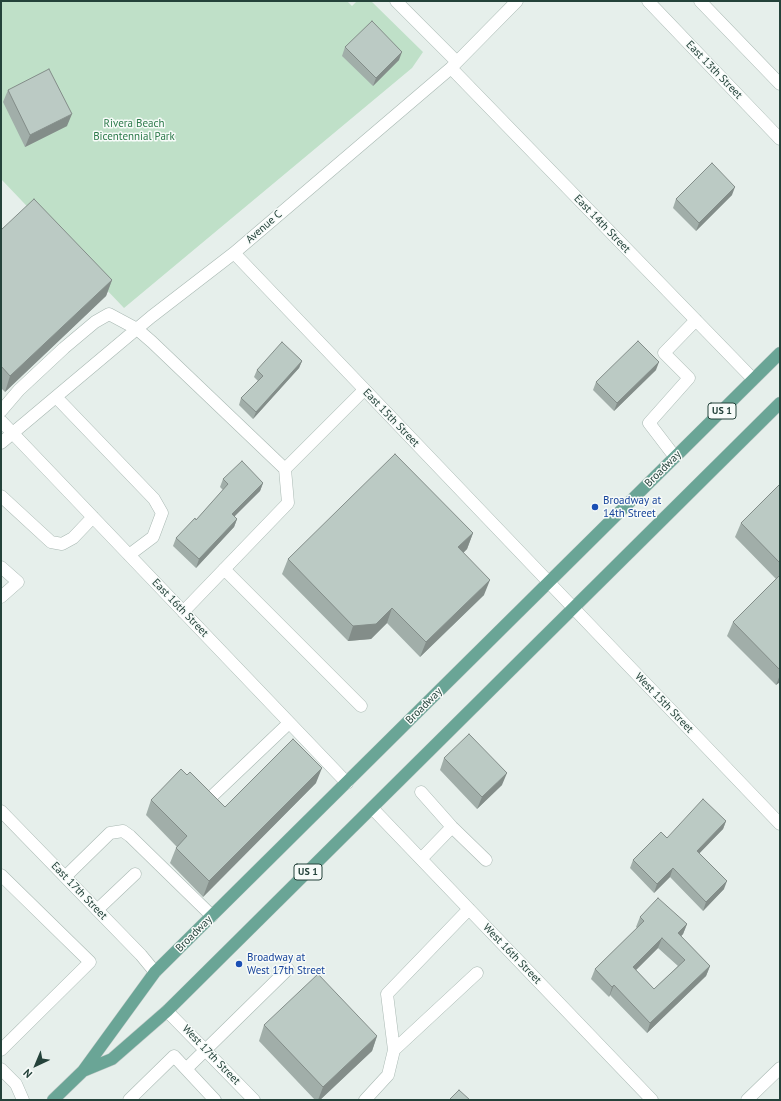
<!DOCTYPE html>
<style>
body{margin:0}
#map{position:relative;width:781px;height:1101px;overflow:hidden;background:#e6efeb;font-family:"PT Sans",sans-serif}
canvas{display:block}
.frame{position:absolute;inset:0;border:2px solid #24423a;pointer-events:none}
.north{position:absolute;left:16px;top:1045px;width:40px;height:40px;-webkit-text-stroke:3px #f7fbf9;paint-order:stroke;rotate:224deg;font-size:11px;font-weight:700;line-height:16px;text-align:center;color:#24423a}
.north::after{content:'';display:block;margin:auto;width:14px;height:18px;background:#24423a;clip-path:polygon(50% 0,100% 100%,50% 72%,0 100%)}
</style>
<div id="map">
<canvas width="781" height="1101"></canvas>
<div class="frame"></div>
<div class="north">N</div>
</div>
<script>
const context = document.querySelector('canvas').getContext('2d');
context.lineJoin = 'round';
function fillPath(path, color) { context.fillStyle = color; context.fill(path, 'evenodd'); }
const shape = rows => new Path2D(rows.map(r => 'M' + r).join(''));
function stroke(path, color, width, dash) { context.strokeStyle = color; context.lineWidth = width; context.lineCap = dash ? 'butt' : 'round'; context.setLineDash(dash || []); context.stroke(path); }
function write(font, color, halo, rows, align = 'center') {
  context.font = font + ' "PT Sans",sans-serif'; context.lineWidth = 3; context.setLineDash([]); context.textBaseline = 'middle'; context.strokeStyle = halo; context.fillStyle = color; for (const [text, x, y, turn = 0] of rows) {
    context.save(); context.translate(x, y); context.rotate((+turn || 0) * Math.PI / 180); context.textAlign = isNaN(turn) ? turn : align; if (halo) context.strokeText(text, 0, 0); context.fillText(text, 0, 0); context.restore();
  }
}
const green = shape([
 [1,1,347,1,352,6,357,1,371,1,423,52,412,68,124,308,1,179]
]);
const minor = shape([
 [396,1,457,62],
 [648,1,780,139],
 [700,1,780,84],
 [451,68,753,379],
 [234,253,780,824],
 [56,397,154,499,162,513,153,537,129,555],
 [1,411,19,390,64,348,95,322,109,314,137,329,152,342,285,469,288,503,183,612],
 [1,421,347,783],
 [1,443,151,317,234,253,451,68,517,1],
 [675,457,649,423,689,378,664,353,696,320],
 [285,469,364,390],
 [1,496,51,542,62,544,73,538,93,517],
 [1,567,18,582,1,597],
 [224,569,361,706],
 [421,792,452,827,486,860],
 [208,800,289,723],
 [372,808,652,1100],
 [1,811,141,955,155,972],
 [421,859,452,827],
 [1,875,90,962,1,1050],
 [65,877,110,833,123,831,130,836,212,916],
 [97,910,135,874],
 [167,1011,254,1100],
 [394,1050,387,994,469,909],
 [1,1069,16,1084,23,1100],
 [186,1069,215,1100],
 [129,1100,174,1056,186,1069,288,969],
 [365,1100,388,1075,394,1050,477,973],
 [747,1100,780,1068]
]);
const major = shape([
 [83,1071,112,1059,167,1011,780,403],
 [53,1100,83,1071,155,972,780,353]
]);
const wall = shape([
 [345,47,399,60,373,86,342,56],
 [8,90,67,126,25,147,3,102],
 [732,195,696,231,673,208,676,199],
 [1,230,112,280,106,296,5,392,1,388],
 [302,361,299,368,253,419,239,405,241,398,258,381,254,377,257,370],
 [656,370,614,411,593,390,596,382],
 [223,479,263,483,260,491,234,516,237,519,234,527,196,568,173,546,176,538,196,520,223,490,220,487],
 [780,484,780,682,776,685,727,636,733,622,776,579,735,537,741,523],
 [473,533,467,549,463,553,484,595,420,657,387,623,371,639,348,641,282,574,288,559],
 [444,758,502,785,477,809,440,770],
 [187,775,225,807,316,783,203,897,170,863,176,848,177,847,146,815,151,800],
 [726,821,723,829,699,853,724,889,703,911,670,877,654,893,630,868,633,860,667,838],
 [640,917,687,924,683,934,681,936,710,966,706,976,647,1033,610,995,609,997,591,979,595,969,637,928,636,927],
 [658,948,678,966,654,989,636,970],
 [264,1025,377,1036,372,1051,320,1100,315,1100,259,1041]
]);
const shadedWall = shape([
 [402,52,399,60,373,86,376,78],
 [72,114,67,126,25,147,30,135],
 [735,187,732,195,696,231,699,223],
 [112,280,106,296,5,392,10,376],
 [302,361,299,368,253,419,256,412],
 [659,362,656,370,614,411,617,403],
 [263,483,260,491,229,522,232,514],
 [237,519,234,527,196,568,199,559],
 [473,533,467,549,453,563,458,547],
 [490,580,484,595,420,657,426,642],
 [392,608,387,623,371,639,348,641,353,626],
 [780,675,780,682,776,685],
 [322,768,316,783,203,897,209,881],
 [507,773,502,785,477,809,482,797],
 [726,821,723,829,694,859,697,851],
 [673,868,670,877,654,893,657,884],
 [727,881,724,889,703,911,706,902],
 [687,924,683,934,675,943,678,933],
 [662,938,658,948,629,977,633,967],
 [710,966,706,976,647,1033,650,1023],
 [614,985,610,995,609,997,612,987],
 [377,1036,372,1051,320,1100,318,1100,323,1087]
]);
const building = shape([
 [372,21,402,52,376,78,345,47,372,21],
 [49,69,72,114,30,135,8,90,49,69],
 [712,163,735,187,699,223,676,199,712,163],
 [34,199,112,280,10,376,1,366,1,230,34,199],
 [638,341,659,362,617,403,596,382,638,341],
 [282,342,302,361,256,412,241,398,263,376,257,370,282,342],
 [395,454,473,533,458,547,490,580,426,642,392,608,376,624,353,626,288,559,395,454],
 [242,461,263,483,232,514,237,519,199,559,176,538,195,518,196,520,228,484,223,479,242,461],
 [780,484,780,563,741,523,780,484],
 [780,575,780,670,733,622,780,575],
 [469,734,507,773,482,797,444,758,469,734],
 [293,739,322,768,209,881,176,848,187,836,151,800,181,769,187,775,190,772,225,807,293,739],
 [703,799,726,821,697,851,727,881,706,902,673,868,657,884,633,860,661,832,667,838,703,799],
 [658,898,687,924,678,933,710,966,650,1023,614,985,612,987,595,969,644,921,640,917,658,898],
 [662,938,685,960,654,989,633,967,662,938],
 [318,974,377,1036,323,1087,264,1025,318,974],
 [459,1090,470,1100,449,1100,459,1090]
]);
const markers = [
 [595,507,4,"#1a4fb4"],
 [239,964,4,"#1a4fb4"]
];
const shields = [
 [722,411,28],
 [308,872,28]
];
const shieldNames = [
 ["US 1",722,411],
 ["US 1",308,872]
];
const streetNames = [
 ["East 13th Street",714,70,46],
 ["East 14th Street",602,224,46],
 ["Avenue C",264,227,-41],
 ["East 15th Street",391,418,46],
 ["Broadway",663,469,-45],
 ["East 16th Street",180,608,46],
 ["West 15th Street",664,703,46],
 ["Broadway",424,706,-45],
 ["East 17th Street",79,891,46],
 ["Broadway",194,934,-45],
 ["West 16th Street",512,954,46],
 ["West 17th Street",211,1055,46]
];
const parkNames = [
 ["Rivera Beach",134,124],
 ["Bicentennial Park",134,137]
];
const transitNames = [
 ["Broadway at",603,501],
 ["14th Street",603,514],
 ["Broadway at",247,958],
 ["West 17th Street",247,971]
];
fillPath(green, '#bfe0c8');
stroke(minor, '#a8b8b2', 13);
stroke(major, '#c2cac8', 13);
stroke(minor, '#fff', 12);
stroke(major, '#6aa596', 12);
fillPath(wall, '#a1aea9');
fillPath(shadedWall, '#838d89');
fillPath(building, '#bbcac4');
stroke(building, '#838d89', 1);
for (const [x, y, r, color] of markers) { const dot = new Path2D(); dot.arc(x, y, r, 0, 2 * Math.PI); context.fillStyle = color; context.fill(dot); stroke(dot, '#f7fbf9', 1.5); }
for (const [x, y, w] of shields) { const box = new Path2D(); box.roundRect(x - w / 2, y - 8, w, 16, 3); context.fillStyle = '#f7fbf9'; context.fill(box); stroke(box, '#24423a', 1); }
write('bold 10px', '#24423a', null, shieldNames);
write('11px', '#24423a', '#f7fbf9', streetNames);
write('11px', '#2d7a4b', '#f7fbf9', parkNames);
write('11px', '#164399', '#f7fbf9', transitNames, 'left');
</script>
